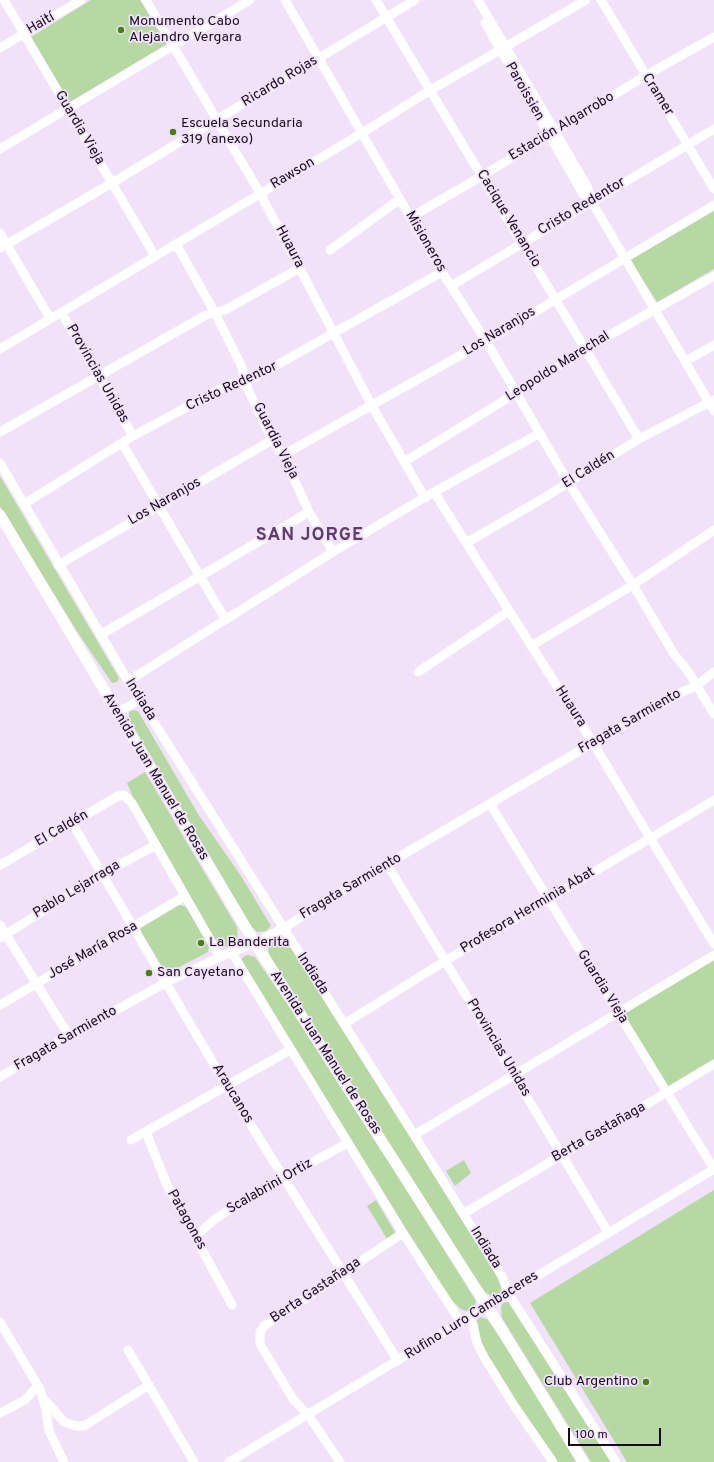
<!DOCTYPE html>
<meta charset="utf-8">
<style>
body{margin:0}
#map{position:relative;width:714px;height:1462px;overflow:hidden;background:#f1e2fa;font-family:Overpass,sans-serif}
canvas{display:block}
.scale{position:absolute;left:568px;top:1428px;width:93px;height:18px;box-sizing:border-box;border:2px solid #190b1f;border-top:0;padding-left:5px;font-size:12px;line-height:14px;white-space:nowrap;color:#190b1f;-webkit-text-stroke:3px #f1e2fa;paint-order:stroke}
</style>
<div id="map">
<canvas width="714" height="1462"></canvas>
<div class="scale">100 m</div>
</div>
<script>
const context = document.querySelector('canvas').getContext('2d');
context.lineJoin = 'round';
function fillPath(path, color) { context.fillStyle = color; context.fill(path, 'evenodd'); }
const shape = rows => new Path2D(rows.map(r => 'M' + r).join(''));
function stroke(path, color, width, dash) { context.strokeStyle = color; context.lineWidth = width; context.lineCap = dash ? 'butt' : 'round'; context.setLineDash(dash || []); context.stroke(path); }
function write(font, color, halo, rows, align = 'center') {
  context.font = font + ' Overpass,sans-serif'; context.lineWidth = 3.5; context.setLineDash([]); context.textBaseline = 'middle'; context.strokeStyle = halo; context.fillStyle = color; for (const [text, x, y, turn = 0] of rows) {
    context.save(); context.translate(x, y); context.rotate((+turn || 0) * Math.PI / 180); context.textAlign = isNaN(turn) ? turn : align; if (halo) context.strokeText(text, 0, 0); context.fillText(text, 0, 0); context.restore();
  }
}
const green = shape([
 [91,0,140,0,167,44,70,103,31,37],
 [714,211,714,269,657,302,630,260],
 [0,476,119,678,117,682,112,683,78,633,0,506],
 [133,710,138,711,198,814,241,876,271,926,266,931,257,932,251,926,129,719,129,712],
 [145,772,237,927,238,941,235,946,222,947,218,945,134,800,127,783],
 [179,905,187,907,209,946,208,952,170,972,163,969,140,933,141,928],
 [278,936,285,938,484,1253,502,1285,500,1293,491,1296,485,1292,449,1240,272,959,268,952,269,946,271,941],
 [247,955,255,957,322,1054,476,1301,474,1308,466,1311,461,1309,452,1301,439,1283,241,959],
 [714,959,714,1061,668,1089,623,1014],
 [464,1160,471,1173,455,1186,446,1171],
 [714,1190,714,1462,627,1462,530,1303],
 [376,1200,396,1234,387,1239,367,1206],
 [508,1302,512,1304,613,1462,591,1462,502,1318,501,1306,503,1303],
 [480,1317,487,1319,515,1358,576,1462,555,1462,485,1353,475,1323]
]);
const minor = shape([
 [4,0,155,256],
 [146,0,260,193,372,406,425,498],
 [285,0,442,272,486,341,568,482,633,585,674,654,689,673,714,714],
 [376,0,639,439],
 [478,0,587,186,592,202,714,411],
 [601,0,714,189],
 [485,23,583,194,592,202],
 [0,48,81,0],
 [0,149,250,0],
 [411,217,482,176,645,76,714,37],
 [0,233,50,318],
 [176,244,215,313,242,367,245,383,272,440,283,455,309,512,333,552],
 [0,248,112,183,415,0],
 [330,250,400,199],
 [451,286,714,129],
 [61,312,133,436],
 [0,349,362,133,429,91,586,0],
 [686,361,714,345],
 [0,432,206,315,225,310,300,268],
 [122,443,225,619],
 [283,455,486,341,714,205],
 [404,462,516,393,585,349,714,276],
 [0,463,128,681,414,1135,502,1276,508,1293,616,1462],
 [434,492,593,743,714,944],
 [24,504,133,436,230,384,245,383,442,272],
 [466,543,542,499,639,439,714,400],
 [58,565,272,440],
 [100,635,309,512],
 [531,646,633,585,714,530],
 [418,672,509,611],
 [128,681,333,552,427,496,540,433],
 [117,713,139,700],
 [490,804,714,1169],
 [72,823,226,1085,398,1361],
 [387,864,608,1232],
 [0,865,118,796,124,795,132,803,220,957],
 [0,925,69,1036],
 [0,938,102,874,156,845],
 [232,953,403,1233,460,1321],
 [0,1005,185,896],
 [344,1024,445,961,714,800],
 [0,1077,69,1036,167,982,220,957,255,943,282,929,387,864,593,743,682,692,696,686,714,672],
 [146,1132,167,1185,232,1305],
 [414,1135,714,955],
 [131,1140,290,1050],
 [463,1214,714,1064],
 [196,1236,216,1218,284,1177,348,1143],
 [468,1317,473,1324,477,1343,484,1357,515,1407,553,1462],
 [0,1322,40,1389,46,1410,49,1431,64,1462],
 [128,1350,194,1462],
 [45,1400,64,1422,76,1426,84,1426,149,1385],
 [0,1413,25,1400,38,1386],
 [229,1462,714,1169],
 [340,1462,308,1415,293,1399,260,1344,260,1332,264,1326,403,1233]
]);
const major = shape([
 [0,515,255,943,487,1306,583,1462]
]);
const markers = [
 [121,30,4,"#488018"],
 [173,132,4,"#488018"],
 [201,943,4,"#488018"],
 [149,973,4,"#488018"],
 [646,1382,4,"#488018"]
];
const poiNames = [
 ["Monumento Cabo",129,22],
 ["Alejandro Vergara",129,38],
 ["Escuela Secundaria",181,124],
 ["319 (anexo)",181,140],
 ["La Banderita",209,943],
 ["San Cayetano",157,973],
 ["Club Argentino",638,1382,"right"]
];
const streetNames = [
 ["Haití",41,24,-30],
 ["Ricardo Rojas",280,82,-31],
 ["Paroissien",524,92,60],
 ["Cramer",657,95,58],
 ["Estación Algarrobo",562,127,-31],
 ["Guardia Vieja",79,128,59],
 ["Rawson",293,174,-31],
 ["Cristo Redentor",582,207,-31],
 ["Cacique Venancio",508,219,59],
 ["Misioneros",425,242,60],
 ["Huaura",289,247,62],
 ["Los Naranjos",500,332,-31],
 ["Leopoldo Marechal",558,367,-32],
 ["Provincias Unidas",97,374,60],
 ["Cristo Redentor",232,387,-25],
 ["Guardia Vieja",275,441,63],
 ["El Caldén",589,470,-32],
 ["Los Naranjos",165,502,-30],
 ["Indiada",140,700,58],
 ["Huaura",570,707,57],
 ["Fragata Sarmiento",630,722,-30],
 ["Avenida Juan Manuel de Rosas",155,777,59],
 ["El Caldén",62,829,-30],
 ["Fragata Sarmiento",351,887,-31],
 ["Pablo Lejarraga",77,890,-31],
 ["Profesora Herminia Abat",528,911,-31],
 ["José María Rosa",93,951,-30],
 ["Indiada",312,974,57],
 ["Guardia Vieja",602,987,58],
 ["Fragata Sarmiento",66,1039,-30],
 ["Provincias Unidas",498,1048,59],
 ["Avenida Juan Manuel de Rosas",325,1053,57],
 ["Araucanos",232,1094,59],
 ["Berta Gastañaga",599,1133,-30],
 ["Scalabrini Ortiz",270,1187,-30],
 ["Patagones",186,1220,61],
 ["Indiada",485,1248,58],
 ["Berta Gastañaga",316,1291,-34],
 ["Rufino Luro Cambaceres",472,1316,-32]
];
const districtNames = [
 ["SAN JORGE",310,536]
];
fillPath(green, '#b6d8a2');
stroke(minor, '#fff', 9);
stroke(major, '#fff', 11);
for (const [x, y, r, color] of markers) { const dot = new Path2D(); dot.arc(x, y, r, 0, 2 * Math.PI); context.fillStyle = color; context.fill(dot); stroke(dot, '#f1e2fa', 1.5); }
write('14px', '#190b1f', '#f1e2fa', poiNames, 'left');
write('14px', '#190b1f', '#f1e2fa', streetNames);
context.letterSpacing = '1px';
write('bold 18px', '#5e3d6e', '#f1e2fa', districtNames);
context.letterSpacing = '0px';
</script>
